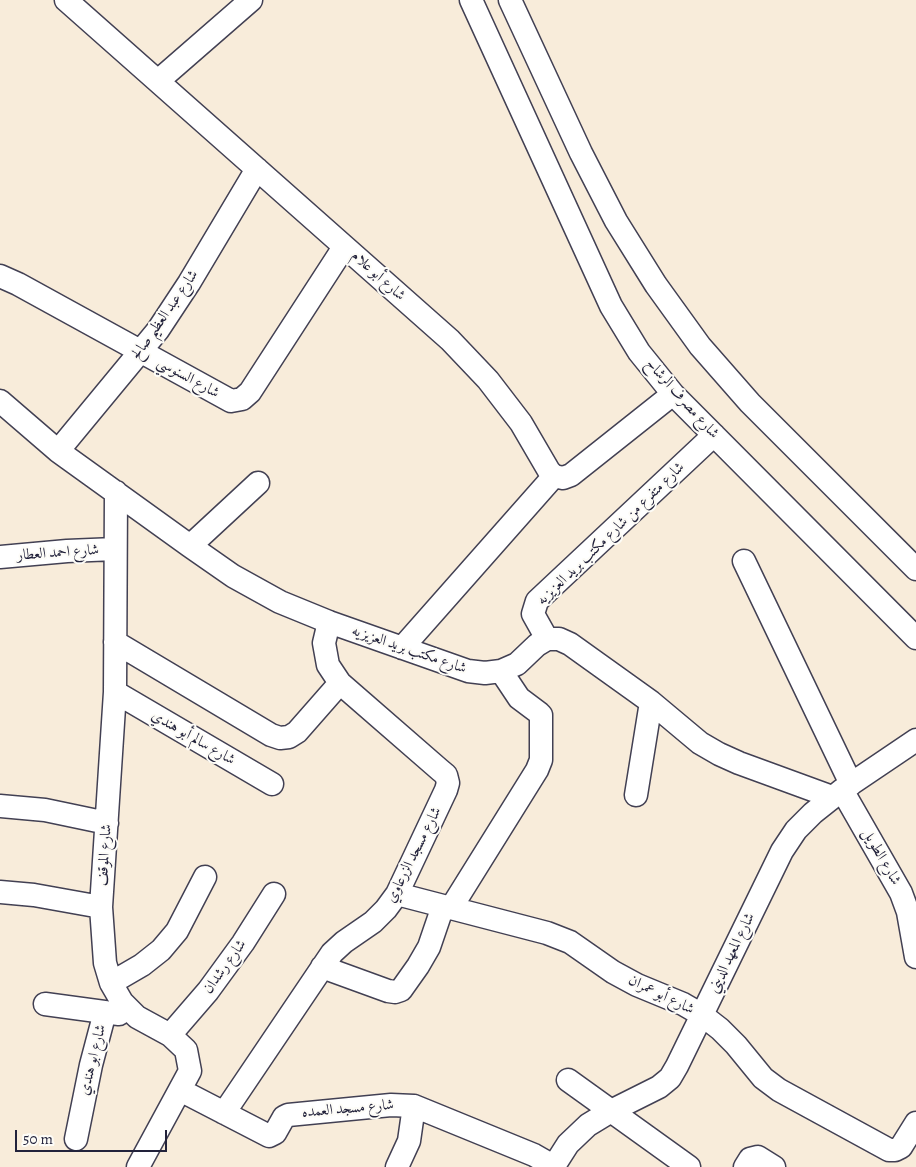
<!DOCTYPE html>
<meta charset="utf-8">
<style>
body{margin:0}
#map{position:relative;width:916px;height:1167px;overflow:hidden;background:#f8ecda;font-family:Alegreya,serif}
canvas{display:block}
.scale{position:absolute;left:15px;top:1130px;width:152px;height:22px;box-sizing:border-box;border:2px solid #22223b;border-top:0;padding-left:6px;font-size:15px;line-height:18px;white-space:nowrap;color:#22223b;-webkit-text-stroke:4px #fdfcf7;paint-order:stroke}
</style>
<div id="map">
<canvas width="916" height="1167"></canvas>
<div class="scale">50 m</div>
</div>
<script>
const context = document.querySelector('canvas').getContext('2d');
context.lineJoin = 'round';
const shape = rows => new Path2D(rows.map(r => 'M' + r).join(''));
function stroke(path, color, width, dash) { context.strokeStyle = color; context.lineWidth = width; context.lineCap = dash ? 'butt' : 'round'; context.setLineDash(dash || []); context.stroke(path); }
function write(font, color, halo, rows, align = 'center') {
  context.font = font + ' Alegreya,Amiri,serif'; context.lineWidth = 4; context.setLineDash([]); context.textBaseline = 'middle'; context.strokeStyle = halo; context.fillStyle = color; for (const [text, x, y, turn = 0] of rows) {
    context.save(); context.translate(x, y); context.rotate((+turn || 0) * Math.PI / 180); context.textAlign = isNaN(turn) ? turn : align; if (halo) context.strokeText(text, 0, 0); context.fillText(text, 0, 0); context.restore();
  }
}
const minor = shape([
 [66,0,450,340,488,380,521,423,549,471,554,476,563,478,571,475,673,394],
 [471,0,611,306,639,352,673,394,916,638],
 [510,0,581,153,616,221,656,285,700,346,750,403,916,569],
 [158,81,251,0],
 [0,276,18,284,231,401,242,399,250,392,344,247],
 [0,401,58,451,190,546,233,576,280,602,329,622,468,671,485,673,501,671,517,664,537,645,547,639,559,639,570,644,651,702,700,743,719,754,739,763,832,797],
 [58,451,158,330,189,283,257,169],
 [116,492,115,692,101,907,105,963,111,983,122,1002,137,1017,170,1035,186,1050,190,1071,138,1167],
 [190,546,258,483],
 [0,557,67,551,115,549],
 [744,561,851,784],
 [547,639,533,614,537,601,714,435],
 [115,642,271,735,280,738,289,737,297,732,340,683],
 [402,648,554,476],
 [115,692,272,784],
 [842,790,901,893,908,912,916,957],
 [636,795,651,702],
 [0,806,45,810,107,823],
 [0,892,34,895,101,907],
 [397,894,547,933,570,942,613,972,637,985,683,1004,702,1015,720,1029,736,1045,763,1078,779,1090,889,1150,895,1150,901,1147,916,1123],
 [451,908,537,770,541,760,541,715,539,713,519,698,501,671],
 [322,967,388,991,395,992,401,990,418,966,429,947,443,906],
 [111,983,142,965,161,950,177,931,205,877],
 [45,1004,119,1014],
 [170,1035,208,991,243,943,274,894],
 [568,1080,689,1167],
 [180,1090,269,1136,275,1133,284,1117,288,1115,391,1105,414,1106,534,1155,555,1167],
 [224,1113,332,953,344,942,373,922,386,909,397,894,446,790,448,783,446,775,440,770,340,683,328,665,324,643,329,622],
 [76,1139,91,1065,105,1012],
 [554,1166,568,1144,588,1125,611,1111,659,1087,670,1078,677,1066,782,851,796,830,813,813,842,790,916,740],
 [397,1167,409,1141,414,1106],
 [745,1167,750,1159,758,1157,774,1167]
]);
const streetNames = [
 ["شارع أبو علام",378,276,42],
 ["شارع عبد العظيم صالح",165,315,-55],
 ["شارع السنوسي",188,378,29],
 ["شارع مصرف الرشاح",682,399,48],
 ["شارع متفرع من شارع مكتب بريد العزيزيه",611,534,-44],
 ["شارع احمد العطار",58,553,-4],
 ["شارع مكتب بريد العزيزيه",409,650,19],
 ["شارع سالم أبو هندي",193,738,30],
 ["شارع الموقف",105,855,-86],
 ["شارع مسجد الزرعاوي",414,855,-63],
 ["شارع الطويل",881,857,60],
 ["شارع المعهد الديني",732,953,-64],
 ["شارع رشدان",225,967,-54],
 ["شارع أبو عمران",661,995,26],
 ["شارع ابو هندي",93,1060,-76],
 ["شارع مسجد العمده",348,1109,-5]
];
stroke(minor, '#424053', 25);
stroke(minor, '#fff', 22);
write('15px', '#22223b', '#fdfcf7', streetNames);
</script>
